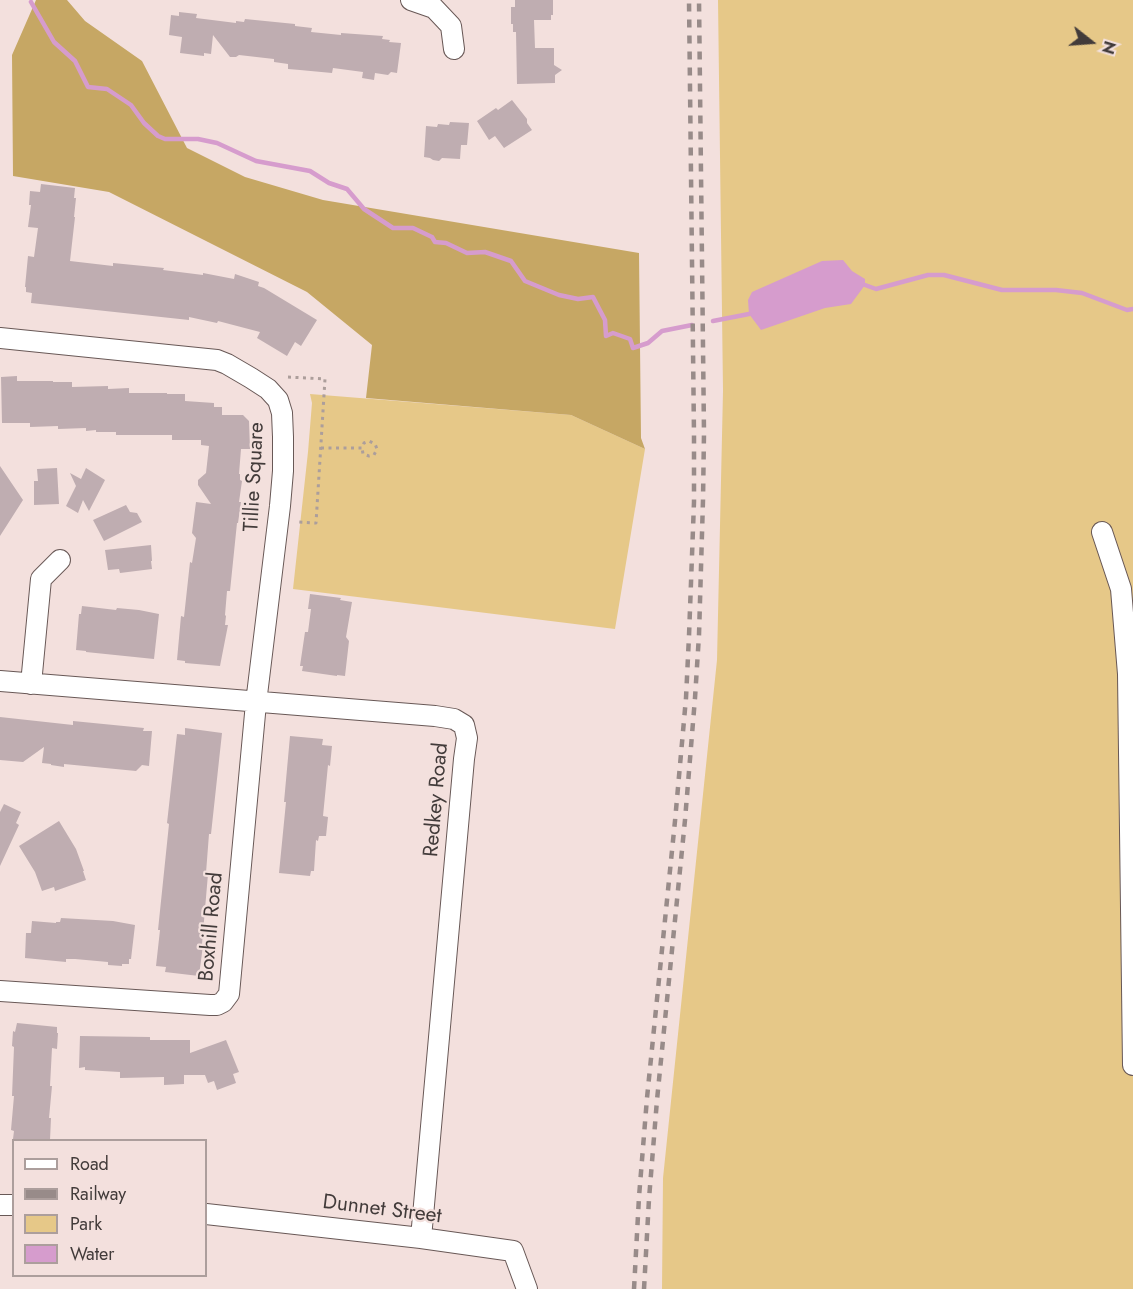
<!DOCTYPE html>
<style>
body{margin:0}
#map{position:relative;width:1133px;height:1289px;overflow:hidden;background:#f3e0dd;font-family:Jost,sans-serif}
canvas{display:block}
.legend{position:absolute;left:12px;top:1139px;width:195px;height:138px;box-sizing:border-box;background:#f3e0dd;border:2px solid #ac9e9c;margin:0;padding:8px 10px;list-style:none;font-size:18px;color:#423b3a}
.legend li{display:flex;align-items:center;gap:12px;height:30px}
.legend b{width:30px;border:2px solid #ac9e9c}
.north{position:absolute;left:1061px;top:12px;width:60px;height:60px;-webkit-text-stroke:4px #f3e0dd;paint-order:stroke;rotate:107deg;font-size:16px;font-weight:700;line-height:24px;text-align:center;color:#423b3a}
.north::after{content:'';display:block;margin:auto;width:21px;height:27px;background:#423b3a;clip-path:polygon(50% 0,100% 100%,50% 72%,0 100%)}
</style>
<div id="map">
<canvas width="1133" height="1289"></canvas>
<ul class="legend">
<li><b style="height:8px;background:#fff"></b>Road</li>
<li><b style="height:8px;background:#988b89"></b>Railway</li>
<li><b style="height:16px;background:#e6c888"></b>Park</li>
<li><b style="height:16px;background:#d69ccd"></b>Water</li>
</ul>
<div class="north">N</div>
</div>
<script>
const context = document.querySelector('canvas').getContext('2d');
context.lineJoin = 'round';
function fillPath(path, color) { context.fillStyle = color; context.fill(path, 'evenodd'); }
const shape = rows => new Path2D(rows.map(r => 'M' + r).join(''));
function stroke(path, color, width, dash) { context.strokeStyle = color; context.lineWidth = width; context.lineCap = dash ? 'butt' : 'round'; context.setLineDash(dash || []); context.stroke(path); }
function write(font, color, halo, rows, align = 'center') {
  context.font = font + ' Jost,sans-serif'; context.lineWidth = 4.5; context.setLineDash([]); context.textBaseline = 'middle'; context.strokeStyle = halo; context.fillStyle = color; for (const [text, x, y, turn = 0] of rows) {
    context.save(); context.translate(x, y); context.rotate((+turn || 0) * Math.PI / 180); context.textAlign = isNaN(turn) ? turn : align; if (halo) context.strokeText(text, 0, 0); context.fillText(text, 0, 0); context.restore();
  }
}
const green = shape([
 [718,0,1133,0,1133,1289,662,1289,663,1178,717,660,723,391],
 [310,394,571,415,645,449,615,629,293,589,308,452,312,403]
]);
const forest = shape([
 [36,0,67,0,85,21,142,61,187,148,245,177,323,200,639,253,641,438,645,449,571,415,366,398,372,345,307,292,109,192,13,176,12,55]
]);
const water = shape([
 [843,260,852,271,865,279,865,285,851,304,825,308,761,330,749,314,748,300,752,292,822,261]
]);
const stream = shape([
 [31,2,54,42,75,61,88,87,107,89,131,105,144,123,158,136,165,139,198,139,217,143,256,161,310,171,329,183,347,189,364,209,393,228,413,228,432,237,435,242,446,243,467,253,485,252,511,261,525,281,559,295,578,299,593,297,605,320,606,336,613,333,630,339,633,348,648,343,662,331,692,325],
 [865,285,876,289,928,275,944,275,1002,290,1056,290,1082,293,1127,310,1133,309],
 [713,321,749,314]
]);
const building = shape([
 [515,0,553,0,553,15,551,15,551,20,534,20,535,48,554,48,554,65,562,70,555,75,555,83,517,84,516,32,513,32,513,24,511,24,511,7,515,7],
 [179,12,197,14,196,18,236,23,236,21,244,22,245,19,295,24,295,26,312,28,311,32,341,35,341,33,383,36,382,39,390,40,389,42,401,43,397,73,391,72,388,75,375,73,374,80,362,78,363,72,333,68,332,73,300,70,288,69,288,64,274,62,274,59,239,55,236,57,230,57,213,35,211,54,204,53,204,56,180,53,182,37,169,35,171,15,179,16],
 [512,100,527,119,527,123,532,130,504,148,495,136,489,140,477,121,496,108,498,110],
 [450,122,469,123,467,145,461,145,460,159,442,158,439,161,433,160,430,158,424,157,426,126,437,127,438,124,449,125],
 [41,184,75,188,74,198,76,198,74,217,75,217,70,261,113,266,113,263,164,268,163,270,203,275,203,273,234,279,235,274,259,282,258,286,264,288,317,320,301,346,295,342,287,356,257,338,260,332,218,321,217,323,189,317,189,320,31,303,32,293,26,292,26,287,25,287,28,256,34,257,38,228,28,227,31,205,29,205,30,191,40,192],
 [17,376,17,381,53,381,53,382,72,382,72,387,108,386,108,389,129,388,129,393,167,393,167,394,185,394,185,401,214,403,214,407,222,407,222,415,243,415,249,421,250,449,241,449,239,474,240,474,240,480,242,481,239,502,241,502,238,523,237,523,230,591,227,591,225,615,226,616,225,625,228,625,220,666,185,663,185,661,177,660,181,616,184,617,190,562,192,563,196,538,192,533,196,502,211,504,198,485,198,480,206,473,209,446,201,445,201,440,172,440,172,435,116,435,116,432,96,432,96,430,86,431,86,428,58,429,58,426,30,427,30,423,2,423,1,377],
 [0,466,23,500,0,536],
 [57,468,59,504,34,505,34,481,38,481,37,469],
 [86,468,105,480,89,511,83,500,78,513,66,506,76,486,70,473,81,479],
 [126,505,130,512,137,513,142,522,104,541,93,520],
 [151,545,152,561,151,561,152,569,120,573,119,569,108,570,105,550],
 [310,594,341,598,340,600,352,602,346,637,349,641,345,676,337,675,337,676,302,671,303,666,300,666,305,632,308,632,311,609,308,609],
 [82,606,116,610,117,608,139,610,159,614,154,659,86,652,86,651,76,650,79,614,81,614],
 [0,717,73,725,73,721,144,728,143,731,152,731,149,766,142,765,136,771,64,764,64,767,51,765,51,764,42,763,44,747,23,762,0,760],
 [185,728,222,733,211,834,209,834,206,873,208,874,202,944,203,945,199,976,165,972,166,967,156,966,160,930,158,930,169,824,167,823,177,734,185,735],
 [290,736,323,739,322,745,332,746,330,766,328,765,323,816,328,817,326,836,319,836,318,841,316,840,314,871,311,871,310,876,279,873,286,802,284,802],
 [4,804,21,812,16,823,19,825,0,866,0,812],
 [59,821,76,849,84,871,83,871,86,880,55,891,54,887,42,891,35,872,19,846],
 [61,918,113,921,135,925,131,959,129,959,129,964,122,964,122,966,108,965,108,962,75,959,66,959,66,962,25,958,26,933,31,933,32,921,56,923,56,922,60,922],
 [17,1023,57,1027,57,1033,58,1033,57,1049,52,1048,50,1086,52,1086,49,1118,51,1118,50,1140,13,1139,14,1131,11,1130,14,1096,12,1096,14,1047,12,1046,13,1031,15,1032],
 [80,1036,150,1037,150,1040,190,1040,190,1053,226,1040,239,1072,233,1074,236,1083,217,1090,214,1081,208,1083,205,1075,184,1075,184,1084,164,1085,164,1077,120,1078,120,1072,85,1070,85,1067,79,1068]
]);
const path = shape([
 [288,377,325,379,316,523,299,522],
 [321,448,362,448,364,443,369,441,375,444,377,449,374,455,369,456,363,454,362,448]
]);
const minor = shape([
 [411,0,434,8,451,26,454,49],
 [0,338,217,360,227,364,251,378,268,389,278,400,282,413,283,437,283,471,280,506,256,703,229,994,223,1002,217,1005,210,1005,0,991],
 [1102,532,1121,589,1128,674,1133,1065],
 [0,681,435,716,454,719,464,725,467,738,464,759,421,1238],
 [31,684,41,579,60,560],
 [0,1205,14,1205],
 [206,1214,421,1238,513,1251,527,1289]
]);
const rail = shape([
 [634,1289,639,1197,647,1098,675,821,686,698,689,636,694,502,694,435,689,0],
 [644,1289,649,1199,657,1100,685,820,695,698,699,635,703,500,704,433,699,0]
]);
const streetNames = [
 ["Tillie Square",255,477,-87],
 ["Redkey Road",437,800,-85],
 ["Boxhill Road",212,927,-85],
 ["Dunnet Street",382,1210,7]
];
fillPath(green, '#e6c888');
fillPath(forest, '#c6a764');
fillPath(water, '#d69ccd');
stroke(stream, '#d69ccd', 4.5);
fillPath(building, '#bfadb1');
stroke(minor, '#685856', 22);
stroke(path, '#ac9e9b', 3, [3, 4.5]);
stroke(minor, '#fff', 20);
stroke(rail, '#988b89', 4.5, [8, 8]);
write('21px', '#423b3a', '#f3e0dd', streetNames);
</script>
